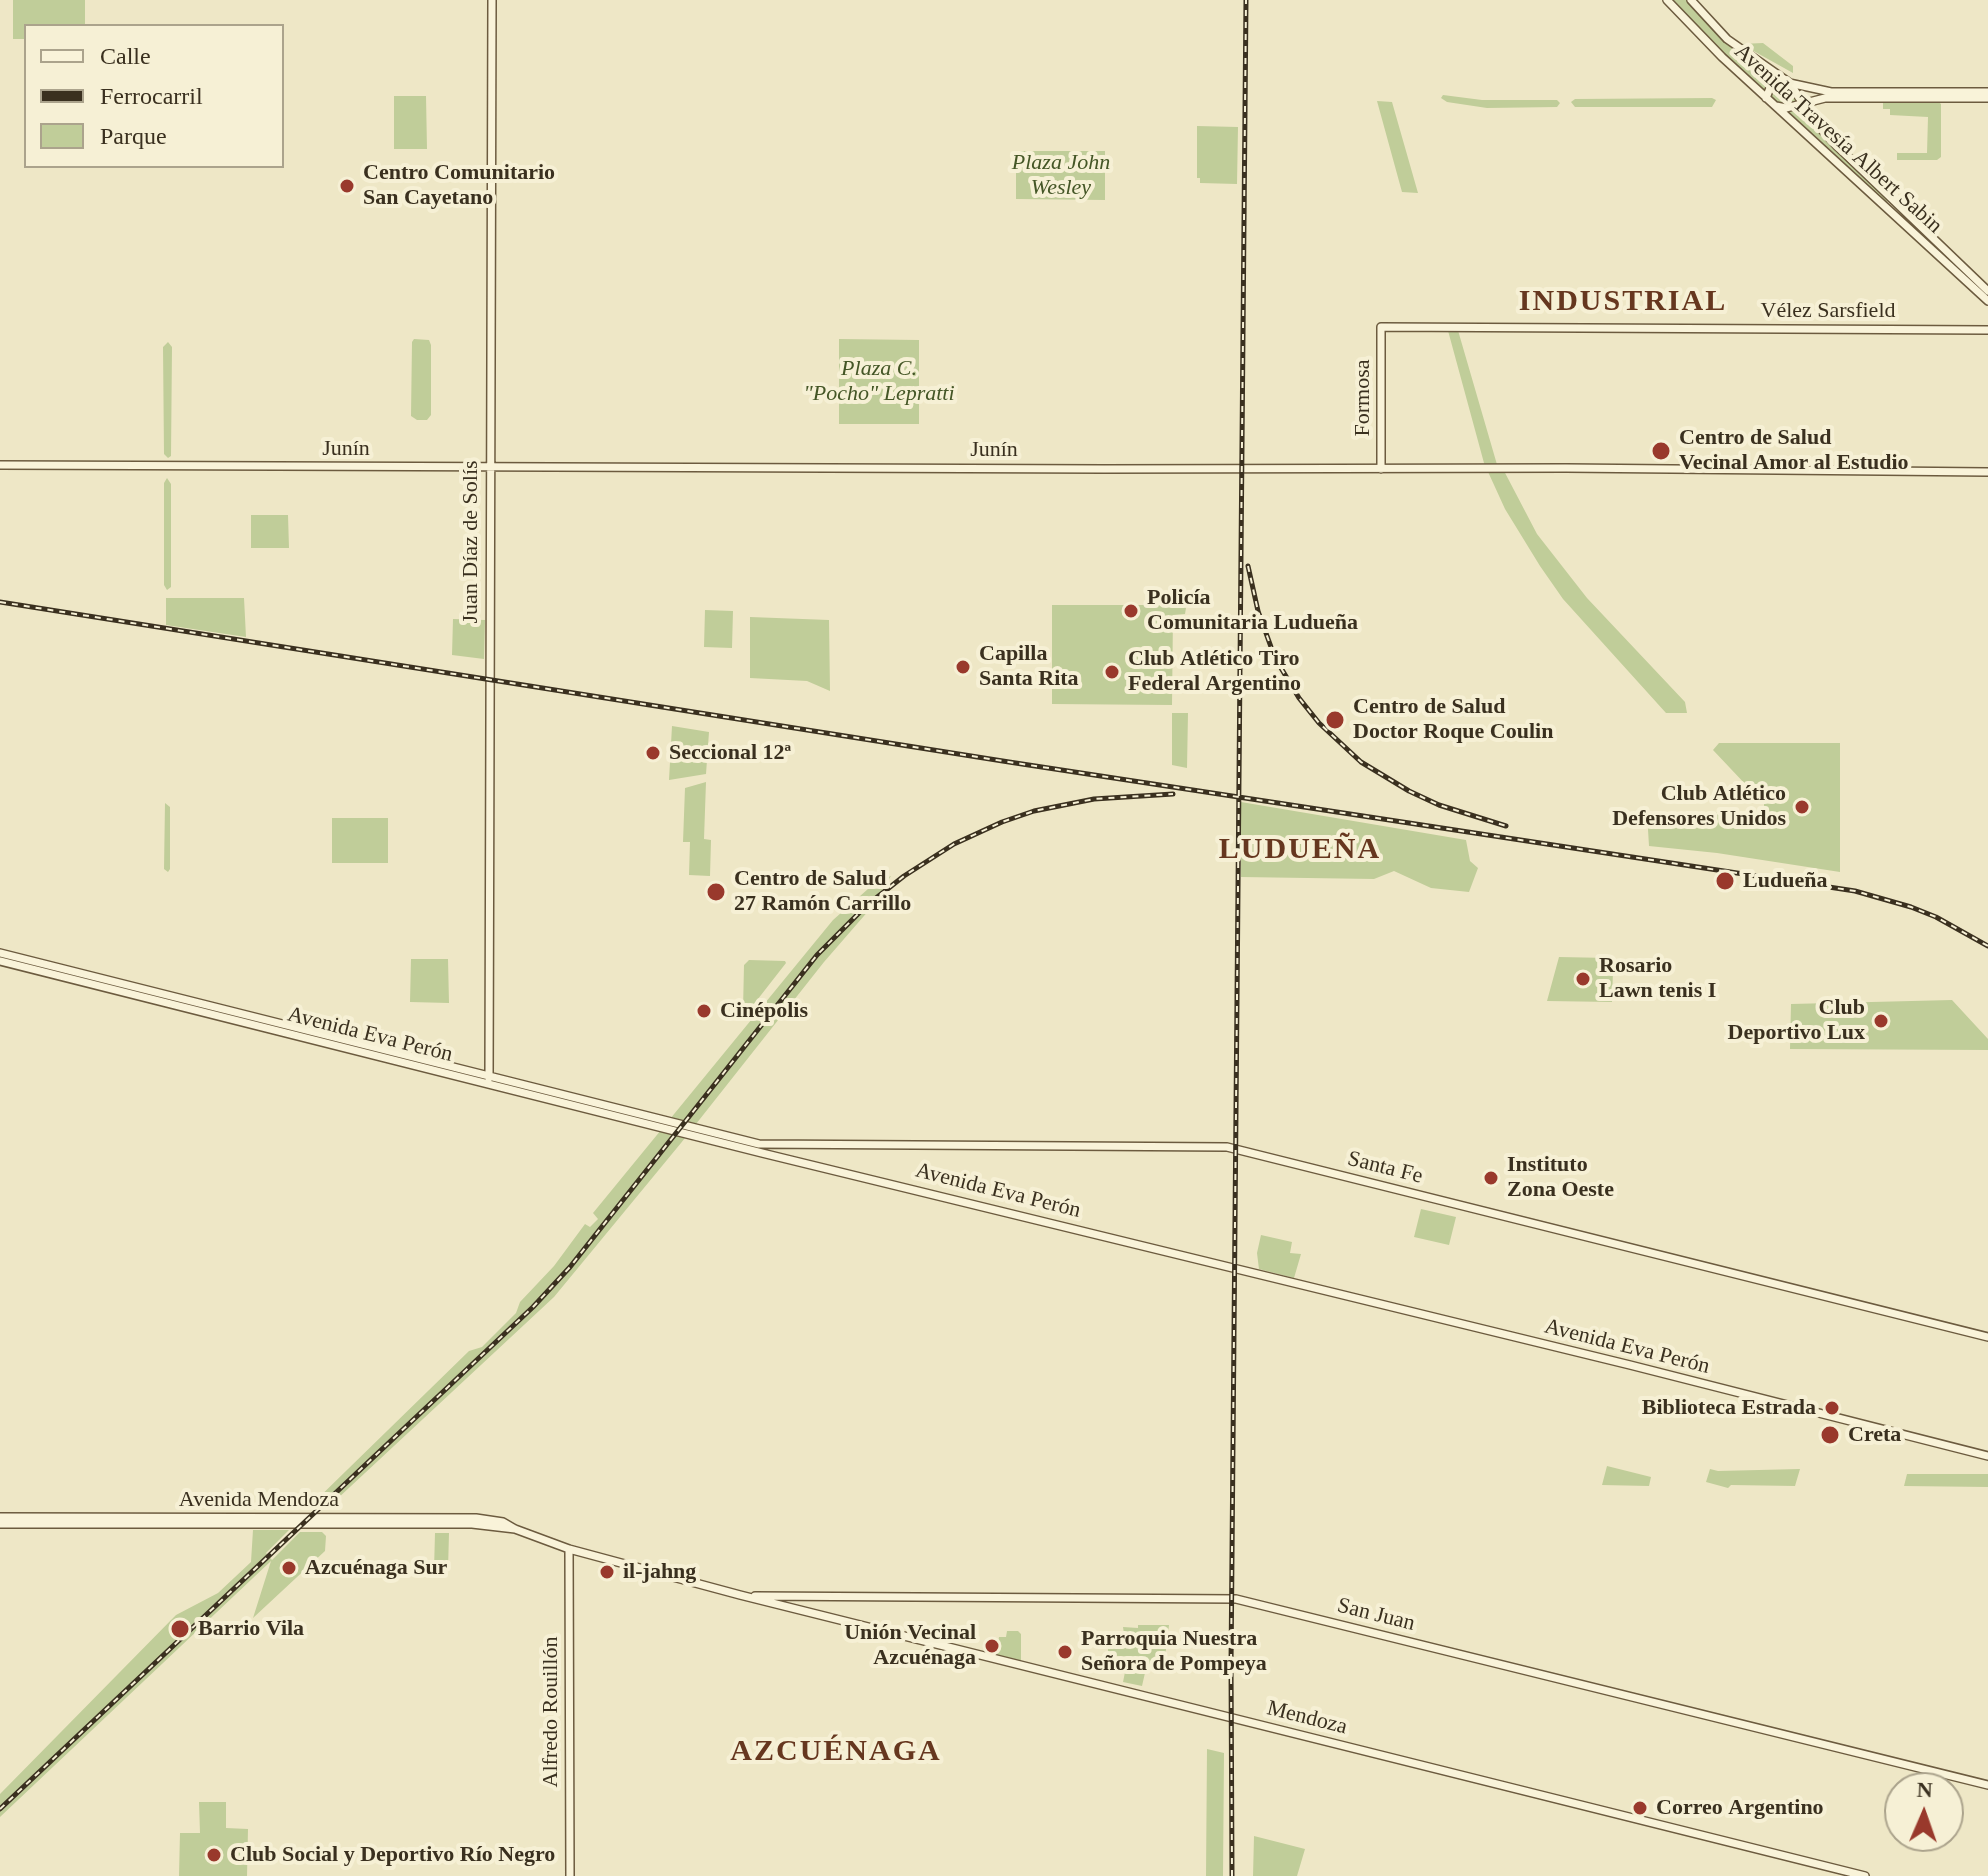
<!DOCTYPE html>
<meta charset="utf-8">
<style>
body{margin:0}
#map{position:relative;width:1988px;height:1876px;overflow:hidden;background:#eee7c6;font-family:Georgia,serif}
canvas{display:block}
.legend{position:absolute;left:24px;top:24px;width:260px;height:144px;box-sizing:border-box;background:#f6f0d5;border:2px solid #aba38c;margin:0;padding:10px 14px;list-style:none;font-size:24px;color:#3a301f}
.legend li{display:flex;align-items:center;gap:16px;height:40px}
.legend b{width:40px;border:2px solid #aba38c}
.north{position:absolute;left:1884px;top:1772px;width:80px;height:80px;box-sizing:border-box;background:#f6f0d5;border:2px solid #aba38c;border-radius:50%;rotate:2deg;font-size:22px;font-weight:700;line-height:32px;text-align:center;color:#3a301f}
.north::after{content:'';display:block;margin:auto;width:28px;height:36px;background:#99392c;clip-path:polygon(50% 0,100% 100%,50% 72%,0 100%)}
</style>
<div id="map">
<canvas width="1988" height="1876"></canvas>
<ul class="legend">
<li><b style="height:10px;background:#f9f3d9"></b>Calle</li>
<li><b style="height:10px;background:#3a301f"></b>Ferrocarril</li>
<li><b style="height:22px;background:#c0cd99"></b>Parque</li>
</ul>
<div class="north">N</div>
</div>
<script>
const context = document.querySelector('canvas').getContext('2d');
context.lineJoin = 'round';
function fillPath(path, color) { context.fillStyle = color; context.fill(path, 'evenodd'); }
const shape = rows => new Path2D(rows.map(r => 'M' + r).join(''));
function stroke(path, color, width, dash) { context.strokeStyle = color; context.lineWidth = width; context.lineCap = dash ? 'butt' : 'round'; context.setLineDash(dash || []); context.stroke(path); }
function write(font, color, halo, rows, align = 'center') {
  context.font = font + ' Georgia,serif'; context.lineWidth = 8; context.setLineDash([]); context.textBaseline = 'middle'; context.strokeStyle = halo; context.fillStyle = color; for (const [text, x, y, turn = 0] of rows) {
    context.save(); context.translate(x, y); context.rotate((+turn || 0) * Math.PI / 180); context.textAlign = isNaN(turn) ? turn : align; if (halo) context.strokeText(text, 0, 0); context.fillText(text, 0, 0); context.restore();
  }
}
const green = shape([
 [13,0,85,0,85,26,26,26,26,39,13,39],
 [1667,0,1691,0,1720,32,1782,76,1807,110,1894,201,1881,202,1789,119],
 [1763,43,1793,66,1793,73,1741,44],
 [1443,95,1482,100,1557,100,1560,103,1557,107,1487,108,1447,102,1441,98],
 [394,96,426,96,427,149,394,149],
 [1712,98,1716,100,1712,107,1575,107,1571,102,1575,99],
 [1377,101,1392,102,1418,193,1402,192],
 [1883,101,1938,101,1941,104,1941,157,1937,160,1897,160,1897,153,1927,153,1928,117,1890,115,1890,109,1883,109],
 [1197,126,1238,127,1237,184,1200,183,1200,178,1197,178],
 [1016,151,1105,151,1105,200,1016,199],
 [1447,327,1457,327,1498,468,1503,469,1537,534,1587,598,1685,702,1687,713,1666,713,1563,599,1540,566,1505,509,1484,463],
 [414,339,429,340,431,345,431,415,427,420,417,420,411,416,412,342],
 [839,339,919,340,919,424,839,424],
 [168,342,172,347,171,456,168,458,164,454,163,347],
 [167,478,171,484,171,587,167,590,164,585,164,483],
 [251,515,288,515,289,548,251,548],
 [166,598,244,598,246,637,166,625],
 [1052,605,1181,605,1186,608,1185,614,1173,615,1172,705,1052,704],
 [705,610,733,611,732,648,704,647],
 [750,617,829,620,830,691,807,681,750,678],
 [453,619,485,620,484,659,452,655],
 [1172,713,1188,713,1187,768,1172,765],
 [672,726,709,732,706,774,669,780],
 [1719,743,1840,743,1840,872,1717,853,1649,846,1647,813,1740,812,1741,819,1758,818,1764,815,1764,804,1713,750],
 [706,782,704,839,711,840,710,876,689,875,690,842,683,842,685,788],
 [1241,802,1466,840,1470,861,1478,868,1469,892,1431,888,1394,871,1374,879,1241,877],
 [165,803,170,807,170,869,168,872,164,869],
 [332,818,388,818,388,863,332,863],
 [891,876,870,909,824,962,681,1143,554,1297,336,1500,307,1509,469,1351,482,1347,516,1313,520,1302,554,1266,585,1224,590,1227,598,1219,593,1213,833,920,877,881],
 [1559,957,1609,958,1606,970,1613,970,1612,1002,1547,1001],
 [411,959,448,959,449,1003,410,1002],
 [749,960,785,961,786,963,747,1013,743,1010,744,965],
 [1952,1000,1988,1039,1988,1050,1790,1049,1791,1004],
 [1421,1209,1456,1217,1449,1245,1414,1237],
 [1261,1235,1292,1242,1290,1253,1301,1254,1294,1278,1259,1269,1257,1253],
 [1607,1466,1651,1477,1649,1486,1602,1485],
 [1710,1469,1718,1471,1800,1469,1795,1486,1731,1485,1728,1488,1706,1482],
 [1907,1474,1988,1474,1988,1487,1904,1486],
 [253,1530,289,1530,266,1553,272,1560,300,1532,322,1532,326,1536,325,1551,253,1618,271,1561,0,1817,0,1794,176,1615,218,1593,251,1562],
 [435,1533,449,1533,448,1570,434,1570],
 [1138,1625,1169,1625,1164,1666,1147,1664,1142,1686,1123,1682,1128,1657,1108,1655,1108,1634,1124,1634,1123,1627,1138,1628],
 [1007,1631,1018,1631,1021,1634,1021,1661,996,1655,999,1637,1006,1637],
 [1207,1749,1224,1753,1223,1876,1206,1876],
 [199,1802,226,1802,226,1828,248,1829,247,1876,179,1876,180,1833,200,1833],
 [1254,1836,1305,1849,1297,1876,1253,1876]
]);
const secondary = shape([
 [1667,0,1722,57,1988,301],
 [1691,0,1727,39,1790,83,1814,121,1838,147,1988,291],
 [1766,98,1770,88,1780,81,1831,92,1988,92],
 [1776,106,1786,108,1825,98,1988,98],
 [0,465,1104,469,1566,468,1988,472],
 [1381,469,1381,327,1988,330],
 [0,953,759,1144,1227,1147,1988,1337],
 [0,961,762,1153,1630,1365,1988,1456],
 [489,1078,492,0],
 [0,1517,476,1518,503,1522,515,1529,569,1549,740,1595,1865,1876],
 [0,1524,472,1524,515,1529],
 [569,1549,570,1876],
 [755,1596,1236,1599,1988,1785]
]);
const rail = shape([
 [1248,566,1258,611,1275,658,1299,698,1319,723,1361,762,1409,791,1439,805,1506,826],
 [0,602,1009,762,1855,891,1911,907,1936,917,1988,946],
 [0,1809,533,1307,570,1267,817,955,866,906,904,876,954,844,1002,822,1034,811,1094,799,1173,794],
 [1232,1876,1231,1664,1246,0]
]);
const markers = [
 [347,186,8,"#99392c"],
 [1661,451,10,"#99392c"],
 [1131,611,8,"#99392c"],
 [963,667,8,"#99392c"],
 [1112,672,8,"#99392c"],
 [1335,720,10,"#99392c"],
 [653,753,8,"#99392c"],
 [1802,807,8,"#99392c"],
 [1725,881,10,"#99392c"],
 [716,892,10,"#99392c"],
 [1583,979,8,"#99392c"],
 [704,1011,8,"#99392c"],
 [1881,1021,8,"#99392c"],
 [1491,1178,8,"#99392c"],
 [1832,1408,8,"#99392c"],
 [1830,1435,10,"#99392c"],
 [289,1568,8,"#99392c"],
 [607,1572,8,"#99392c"],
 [180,1629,10,"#99392c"],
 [992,1646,8,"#99392c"],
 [1065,1652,8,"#99392c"],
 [1640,1808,8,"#99392c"],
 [214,1855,8,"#99392c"]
];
const streetNames = [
 ["Avenida Travesía Albert Sabin",1838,139,42],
 ["Vélez Sarsfield",1828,311],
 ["Formosa",1363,398,-90],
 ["Junín",346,449],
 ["Junín",994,450],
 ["Juan Díaz de Solís",471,542,-90],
 ["Avenida Eva Perón",370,1035,14],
 ["Santa Fe",1385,1168,14],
 ["Avenida Eva Perón",998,1191,14],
 ["Avenida Eva Perón",1627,1347,14],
 ["Avenida Mendoza",259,1500],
 ["San Juan",1376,1615,14],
 ["Alfredo Rouillón",551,1712,-90],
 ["Mendoza",1307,1718,14]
];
const parkNames = [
 ["Plaza John",1061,163],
 ["Wesley",1061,188],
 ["Plaza C.",879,369],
 ["\"Pocho\" Lepratti",879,394]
];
const poiNames = [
 ["Centro Comunitario",363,173],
 ["San Cayetano",363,198],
 ["Centro de Salud",1679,438],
 ["Vecinal Amor al Estudio",1679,463],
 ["Policía",1147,598],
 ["Comunitaria Ludueña",1147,623],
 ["Capilla",979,654],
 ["Santa Rita",979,679],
 ["Club Atlético Tiro",1128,659],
 ["Federal Argentino",1128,684],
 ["Centro de Salud",1353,707],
 ["Doctor Roque Coulin",1353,732],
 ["Seccional 12ª",669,753],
 ["Club Atlético",1786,794,"right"],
 ["Defensores Unidos",1786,819,"right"],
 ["Centro de Salud",734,879],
 ["27 Ramón Carrillo",734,904],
 ["Ludueña",1743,881],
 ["Rosario",1599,966],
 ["Lawn tenis I",1599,991],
 ["Club",1865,1008,"right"],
 ["Deportivo Lux",1865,1033,"right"],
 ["Cinépolis",720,1011],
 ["Instituto",1507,1165],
 ["Zona Oeste",1507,1190],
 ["Biblioteca Estrada",1816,1408,"right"],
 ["Creta",1848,1435],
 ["Azcuénaga Sur",305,1568],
 ["il-jahng",623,1572],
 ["Barrio Vila",198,1629],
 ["Unión Vecinal",976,1633,"right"],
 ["Azcuénaga",976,1658,"right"],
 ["Parroquia Nuestra",1081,1639],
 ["Señora de Pompeya",1081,1664],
 ["Correo Argentino",1656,1808],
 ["Club Social y Deportivo Río Negro",230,1855]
];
const districtNames = [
 ["INDUSTRIAL",1623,302],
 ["LUDUEÑA",1300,850],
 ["AZCUÉNAGA",836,1752]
];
fillPath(green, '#c0cd99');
stroke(secondary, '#6c5b3f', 10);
stroke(secondary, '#f9f3d9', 7);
stroke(rail, '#3a301f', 5);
stroke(rail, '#f6f0d5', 2, [6]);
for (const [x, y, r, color] of markers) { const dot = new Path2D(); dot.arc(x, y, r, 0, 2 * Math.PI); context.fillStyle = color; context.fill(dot); stroke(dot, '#f6f0d5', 3); }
write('22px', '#3a301f', '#f6f0d5', streetNames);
write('italic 22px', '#445626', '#f6f0d5', parkNames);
write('bold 22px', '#3a301f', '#f6f0d5', poiNames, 'left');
context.letterSpacing = '2px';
write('bold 30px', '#66371f', '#f6f0d5', districtNames);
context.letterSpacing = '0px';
</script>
